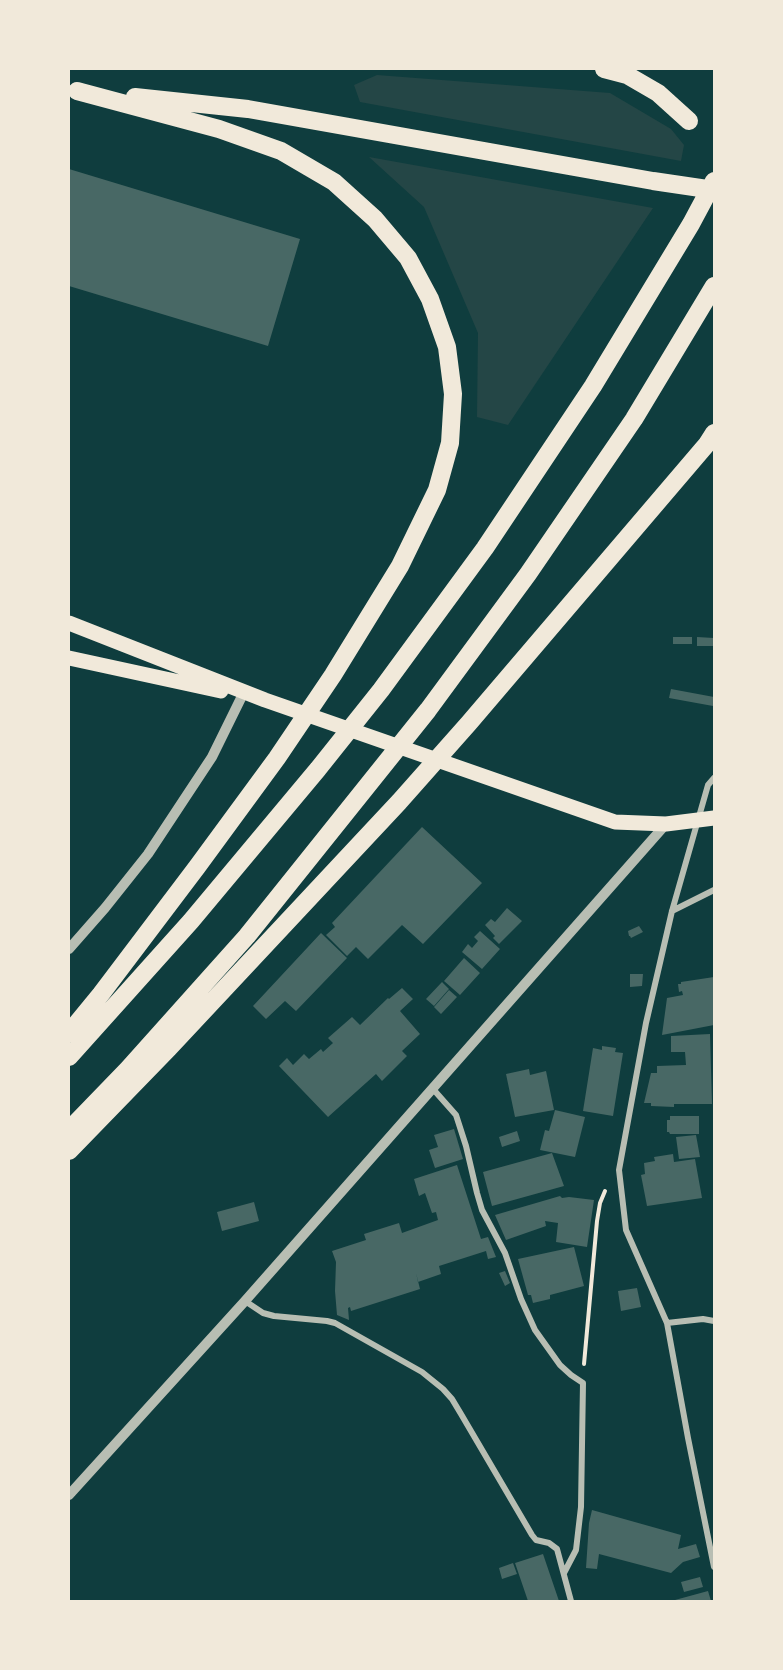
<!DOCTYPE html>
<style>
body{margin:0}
#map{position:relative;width:783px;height:1670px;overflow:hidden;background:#0f3d3e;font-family:"Source Sans 3",sans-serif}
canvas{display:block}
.frame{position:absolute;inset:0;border:70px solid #f1e9da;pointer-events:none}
</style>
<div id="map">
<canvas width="783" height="1670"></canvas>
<div class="frame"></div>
</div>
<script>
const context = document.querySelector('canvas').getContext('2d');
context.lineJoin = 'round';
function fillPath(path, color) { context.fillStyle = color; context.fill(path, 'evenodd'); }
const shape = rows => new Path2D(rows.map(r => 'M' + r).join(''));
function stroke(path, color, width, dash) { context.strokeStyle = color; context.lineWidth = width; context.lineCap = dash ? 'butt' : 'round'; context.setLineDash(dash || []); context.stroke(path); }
const green = shape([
 [377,75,610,93,671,129,684,145,681,161,360,102,354,85],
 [369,157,653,208,508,425,477,417,478,333,424,207]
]);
const building = shape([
 [69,169,300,239,268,346,69,286],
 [673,637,692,637,692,644,673,644],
 [697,637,714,638,714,646,697,646],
 [671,689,714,697,713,706,669,698],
 [422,827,482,883,423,944,402,925,368,959,356,947,347,956,326,935,335,927,332,923],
 [507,908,522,921,499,944,493,938,495,936,485,925,491,919,495,922],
 [639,926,643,932,631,938,630,936,629,936,628,931],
 [480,931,500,949,482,969,462,952,468,944,472,948,478,941,474,937],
 [321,933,347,958,296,1011,285,1001,266,1019,253,1006],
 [464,958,480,973,460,995,444,981],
 [630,974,643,974,642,986,630,987],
 [714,977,714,1025,662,1035,667,998,683,995,682,991,679,992,678,984,681,984,681,982],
 [442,982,449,989,434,1006,426,999],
 [402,988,413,999,400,1011,420,1034,402,1051,407,1056,382,1081,376,1074,328,1117,279,1066,287,1058,293,1065,304,1054,309,1059,321,1049,323,1052,333,1043,328,1038,352,1017,360,1025,388,998,389,999],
 [449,990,457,997,441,1014,434,1007],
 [710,1034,712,1104,674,1104,674,1107,651,1106,651,1103,644,1103,651,1073,657,1073,657,1066,686,1065,685,1052,671,1052,671,1036],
 [602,1046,616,1048,615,1052,623,1053,613,1116,583,1111,593,1048,602,1050],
 [529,1069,530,1075,546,1071,554,1110,515,1117,506,1074],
 [555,1110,585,1117,575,1157,540,1150,545,1130,549,1131],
 [670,1116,699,1116,699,1134,670,1134,669,1132,667,1132,667,1120,670,1120],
 [454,1129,463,1159,435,1168,429,1150,438,1147,434,1135],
 [517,1131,520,1141,502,1147,499,1137],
 [696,1135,700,1157,679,1159,676,1137],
 [552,1153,564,1186,492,1206,483,1172],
 [673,1154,674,1162,695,1159,702,1198,647,1206,641,1175,645,1174,644,1163,655,1161,654,1157],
 [457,1165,481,1239,488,1237,496,1257,488,1259,486,1251,439,1266,441,1274,418,1282,416,1273,420,1289,351,1311,350,1307,348,1308,349,1320,337,1315,335,1291,336,1262,332,1251,366,1240,364,1234,399,1223,402,1233,438,1220,436,1212,432,1213,425,1193,419,1196,414,1179],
 [560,1196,562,1198,569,1197,594,1200,587,1247,556,1242,558,1223,545,1221,546,1226,506,1240,495,1215],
 [254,1202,259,1221,222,1231,217,1212],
 [574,1247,584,1286,550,1295,550,1299,533,1303,531,1295,528,1295,518,1259],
 [505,1271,510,1283,505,1286,499,1273],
 [637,1288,641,1307,621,1311,618,1291],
 [592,1510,681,1535,678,1549,696,1544,700,1557,683,1562,671,1573,599,1554,597,1569,586,1568,589,1523],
 [543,1554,559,1601,528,1601,515,1563],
 [513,1563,517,1574,502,1579,499,1568],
 [700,1577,703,1587,684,1592,681,1582],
 [708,1591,711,1601,675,1601,675,1600]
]);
const path = shape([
 [584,1364,597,1221,600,1203,605,1191]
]);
const minor = shape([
 [714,778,708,785,672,911,646,1023,619,1170,626,1230,667,1323,688,1438,714,1567],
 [672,911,714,890],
 [433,1089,456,1115,466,1146,477,1193,482,1210,505,1253,521,1299,535,1330,560,1365,571,1375,583,1383,581,1507,576,1550,564,1573],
 [245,1301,263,1313,274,1316,327,1321,335,1323,422,1372,443,1389,452,1399,461,1414,532,1535,536,1540,549,1543,557,1549,571,1601],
 [667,1323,703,1319,714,1321]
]);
const tertiary = shape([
 [69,949,105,908,148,854,212,757,244,692],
 [69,1495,245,1301,666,824]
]);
const primary = shape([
 [69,623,265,700,615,822,666,824,714,818],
 [69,658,221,691]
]);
const motorway = shape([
 [604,69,627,75,658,93,689,121],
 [135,97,248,109,653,181,714,190],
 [69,1033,101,994,197,867,277,758,333,675,400,566,437,490,450,443,453,394,447,347,430,299,408,258,375,219,334,182,281,151,219,129,77,91],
 [69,1057,191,921,318,769,381,690,485,548,593,386,691,224,714,181],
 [69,1130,128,1069,247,936,428,710,528,574,634,419,714,286],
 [69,1151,169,1048,399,802,469,723,707,444,714,433]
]);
fillPath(green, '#244646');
fillPath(building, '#486865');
stroke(path, '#f1e9da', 4);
stroke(minor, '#b8beb3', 6);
stroke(tertiary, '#b8beb3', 10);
stroke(primary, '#f1e9da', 15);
stroke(motorway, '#f1e9da', 18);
</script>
